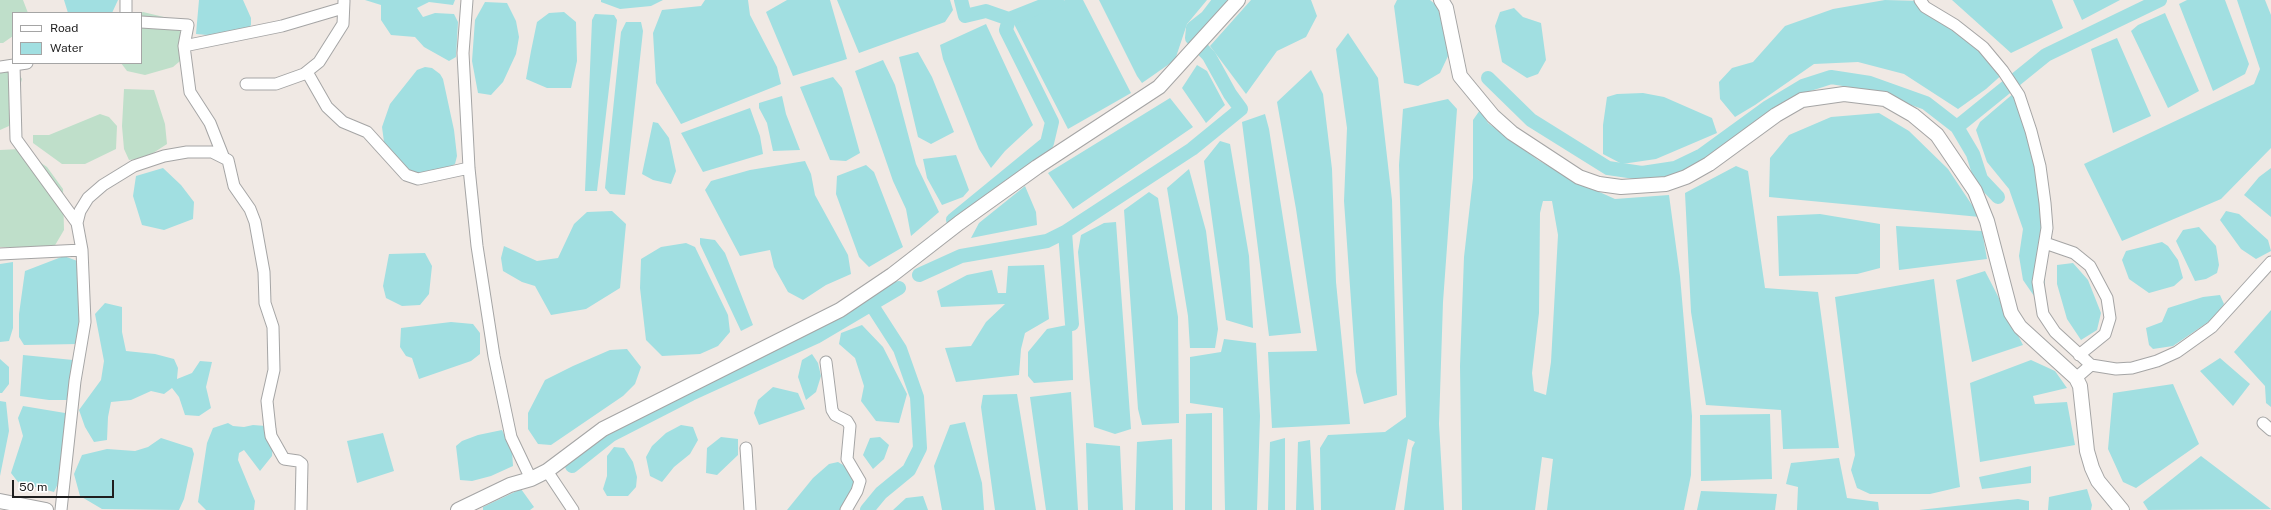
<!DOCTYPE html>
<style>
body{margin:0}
#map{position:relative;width:2271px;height:510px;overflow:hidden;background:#f0e9e4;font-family:"Public Sans",sans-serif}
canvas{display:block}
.legend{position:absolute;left:12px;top:12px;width:130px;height:52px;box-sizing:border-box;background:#fff;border:1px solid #a5a5a5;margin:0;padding:5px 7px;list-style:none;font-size:12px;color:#1e1e1e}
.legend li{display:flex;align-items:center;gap:8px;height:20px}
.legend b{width:20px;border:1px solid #a5a5a5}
.scale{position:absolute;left:12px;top:480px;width:102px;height:18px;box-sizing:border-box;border:2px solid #1e1e1e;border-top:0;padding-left:5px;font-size:12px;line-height:14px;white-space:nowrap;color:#1e1e1e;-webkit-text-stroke:3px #fff;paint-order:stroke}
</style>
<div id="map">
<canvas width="2271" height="510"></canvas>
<ul class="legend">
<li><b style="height:5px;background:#fff"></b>Road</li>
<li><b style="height:11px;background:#a1dfe1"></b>Water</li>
</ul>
<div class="scale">50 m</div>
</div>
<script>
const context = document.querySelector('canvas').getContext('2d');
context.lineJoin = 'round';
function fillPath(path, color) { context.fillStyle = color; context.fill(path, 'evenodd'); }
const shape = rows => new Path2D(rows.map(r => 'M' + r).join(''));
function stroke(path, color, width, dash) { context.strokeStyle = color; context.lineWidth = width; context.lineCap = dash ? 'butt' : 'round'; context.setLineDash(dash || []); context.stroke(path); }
const wetland = shape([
 [0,0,23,0,28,13,13,13,13,36,3,43,0,43],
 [143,12,168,18,184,25,186,56,173,67,145,75,127,71,121,63,141,63,140,13],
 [11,62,22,79,9,126,0,130,0,66],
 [124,89,154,90,165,124,167,144,147,157,129,160,124,149,122,126],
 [100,114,109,117,117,126,116,149,85,164,62,164,33,143,33,135,49,135],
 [20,149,47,167,63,189,64,230,54,247,0,247,0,150]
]);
const water = shape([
 [64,0,118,0,112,13,68,13],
 [199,0,243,0,251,18,251,25,247,30,219,36,196,34],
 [365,0,455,0,453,5,429,2,417,8,423,17,435,13,454,14,458,22,456,57,449,61,424,47,415,37,391,35,381,20,381,5],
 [601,0,663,0,651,6,620,9,601,2],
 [705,0,748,0,750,15,777,67,781,84,681,124,656,83,653,33,662,10,701,6],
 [787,0,830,0,847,59,793,76,766,12],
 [837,0,950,0,953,10,945,22,859,53],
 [1065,0,1083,0,1131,93,1068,129,1014,24],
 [1099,0,1207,0,1187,24,1175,60,1142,83,1137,76],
 [1251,0,1311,0,1317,16,1306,37,1277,51,1246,94,1210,46],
 [1397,0,1430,0,1441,9,1449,54,1440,73,1418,86,1404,83,1394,6],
 [1885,0,1921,1,2005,72,1986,89,1958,109,1904,74,1858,62,1814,64,1755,105,1735,117,1720,99,1719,82,1732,68,1753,62,1785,26,1833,9],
 [1952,0,2052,0,2063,28,2011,53],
 [2073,0,2120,0,2082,20],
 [2187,0,2225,0,2249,64,2245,74,2213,91,2179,4],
 [2237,0,2265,0,2271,15,2271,148,2221,199,2122,241,2084,164,2254,84,2260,69],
 [485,2,507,3,516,21,519,37,516,54,503,82,491,95,478,93,472,61,475,20],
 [1514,8,1523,17,1541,23,1546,60,1538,74,1527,78,1502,62,1499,47,1495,26,1500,12],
 [564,12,576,22,577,61,571,88,547,88,526,79,531,51,537,22,549,13],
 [2165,13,2199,91,2168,108,2131,31,2138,25],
 [595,14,614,15,617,20,597,191,585,191,592,20],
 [626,22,641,22,643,31,625,195,610,194,605,188,621,32],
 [986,24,1033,125,1005,151,991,168,979,149,943,59,940,45],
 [1348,33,1378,78,1392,200,1397,395,1364,404,1356,372,1344,201,1347,128,1336,49],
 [2117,38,2151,116,2113,133,2091,49],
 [918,52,932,77,954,132,931,144,918,137,899,57],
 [883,60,895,85,916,164,939,212,911,236,906,209,893,181,855,71],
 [1197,65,1207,71,1225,105,1206,123,1182,88],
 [425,67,432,68,440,74,443,79,454,130,457,156,455,164,451,166,421,175,410,173,397,163,384,142,382,127,390,104,417,70],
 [1311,70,1323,94,1332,169,1336,282,1350,424,1272,428,1268,352,1317,351,1296,209,1277,102],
 [833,77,842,88,860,153,846,161,830,160,800,87],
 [1643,93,1664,97,1712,118,1717,133,1656,159,1622,164,1603,154,1603,125,1607,97,1617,94],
 [2014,93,2034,125,2046,262,2043,309,2023,280,2019,256,2023,229,2009,189,1987,162,1976,130,1980,122],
 [782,96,786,114,800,150,773,151,767,123,759,108,759,103],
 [1170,98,1193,127,1073,209,1048,173],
 [1448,99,1457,109,1443,302,1439,424,1444,510,1404,510,1412,448,1415,442,1408,439,1395,510,1321,510,1320,448,1328,435,1385,432,1406,417,1399,165,1403,109],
 [750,108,760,136,763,154,703,172,681,133],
 [1480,110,1488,123,1538,160,1575,181,1615,199,1669,195,1680,276,1692,416,1691,475,1684,510,1547,510,1553,459,1542,457,1535,510,1462,510,1460,366,1464,257,1473,178,1473,120],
 [1543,201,1552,201,1558,235,1551,362,1546,395,1534,391,1532,373,1539,313,1540,213],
 [1879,113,1909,131,1948,169,1980,217,1769,197,1770,158,1789,135,1831,117],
 [1265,114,1269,129,1301,333,1269,336,1242,122],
 [653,122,658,123,669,138,676,171,671,184,653,180,642,174],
 [1220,141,1230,144,1249,256,1253,328,1226,320,1204,161],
 [956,155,969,190,963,197,942,205,927,178,923,159],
 [805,161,811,174,815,195,848,255,851,274,826,285,803,300,788,292,774,267,770,250,740,256,705,190,711,181,750,170],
 [866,165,874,172,903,247,869,267,859,257,836,194,837,176],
 [1736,166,1748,171,1765,288,1818,292,1839,448,1783,449,1781,410,1706,405,1691,312,1685,193],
 [163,168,181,185,194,202,193,219,164,230,142,225,133,196,136,176],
 [2271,168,2271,217,2244,195,2259,177],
 [1189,169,1206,231,1218,329,1215,348,1190,348,1188,316,1167,188],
 [1025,186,1036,212,1037,225,971,238,979,223],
 [1149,192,1158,198,1178,317,1179,423,1142,425,1138,409,1124,210],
 [612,211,626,224,620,288,586,309,551,315,535,286,522,282,503,271,501,258,504,246,537,261,558,258,574,224,587,212],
 [2226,211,2239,214,2268,240,2271,251,2256,259,2241,249,2220,220],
 [1820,214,1880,224,1880,268,1857,274,1779,276,1777,216],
 [1116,222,1131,429,1115,434,1094,427,1078,252,1081,235,1104,223],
 [1896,226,1982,231,1987,259,1899,270],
 [2199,227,2216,246,2219,265,2217,273,2206,279,2195,281,2176,241,2183,230],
 [700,238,715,240,725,253,753,325,741,331,700,244],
 [2162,242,2168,246,2178,260,2183,278,2174,286,2149,293,2129,279,2122,260,2126,251],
 [686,243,695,247,728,315,730,332,718,346,700,354,662,356,646,340,640,288,641,259,661,247],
 [425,253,432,266,429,294,420,305,402,306,386,298,383,286,389,254],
 [64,256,80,262,83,294,78,344,24,345,19,337,19,314,25,271],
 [13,262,13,328,9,341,0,342,0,264],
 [2073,263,2088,280,2101,313,2097,330,2081,340,2067,319,2057,284,2057,265],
 [1044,265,1049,319,1025,333,1021,349,1019,375,956,382,945,348,971,346,986,322,1005,304,941,307,937,291,967,275,992,270,998,293,1006,293,1008,266],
 [1985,271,2023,345,1972,362,1956,280],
 [1934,279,1960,487,1930,494,1870,494,1857,488,1851,470,1855,455,1835,297],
 [2220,295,2224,304,2214,318,2173,346,2153,349,2149,345,2146,328,2162,322,2168,308,2203,297],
 [105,303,122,307,122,332,126,351,155,354,174,359,178,368,177,379,192,373,200,361,212,362,206,387,211,408,199,416,185,415,179,397,172,388,164,394,151,391,131,400,111,402,108,417,107,440,94,442,85,427,79,410,101,380,104,361,95,314],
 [2271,310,2271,407,2266,403,2265,386,2234,352],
 [451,322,473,324,480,333,480,354,471,361,419,379,412,358,406,356,400,347,401,328],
 [1072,324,1073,380,1034,383,1028,376,1028,352,1047,329],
 [862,325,883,347,907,394,899,423,876,421,861,401,864,386,855,358,839,344,841,333],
 [1224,339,1256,343,1260,416,1257,510,1225,510,1223,408,1190,403,1190,357,1221,352],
 [627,349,641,367,635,384,623,396,551,445,538,444,528,429,528,413,545,380,573,366,610,350],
 [812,354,818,363,821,376,816,392,806,400,798,377,802,360],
 [23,355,73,360,72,400,49,400,20,396],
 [2220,358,2250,384,2233,406,2200,371],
 [0,359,9,367,9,384,2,393,0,393],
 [2031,360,2055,371,2067,388,2033,396,2035,404,2067,402,2075,445,1980,462,1970,383],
 [2173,384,2199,444,2136,488,2123,482,2108,449,2113,393],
 [773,387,798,393,805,409,759,425,754,413,758,400],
 [1071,392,1078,510,1046,510,1030,397],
 [1017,394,1036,510,995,510,981,407,983,395],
 [0,401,6,402,9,431,0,476],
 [23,406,65,413,69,423,62,475,54,492,18,482,11,473,23,436,18,418],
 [1212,413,1212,510,1185,510,1186,414],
 [1770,414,1772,479,1701,481,1700,415],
 [965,422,982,483,984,510,942,510,934,466,950,425],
 [228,423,233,426,244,427,253,425,266,426,273,443,272,456,260,471,244,450,239,453,238,460,255,501,254,510,206,510,198,502,207,443,213,428],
 [681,425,693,427,698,440,690,454,674,467,662,482,650,476,646,457,652,446,666,433],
 [502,430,512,450,513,466,491,476,472,481,460,480,456,446,462,441,478,435],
 [383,433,394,471,357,483,347,441],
 [721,437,738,439,738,455,717,475,706,473,707,448],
 [880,437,889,445,884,459,873,469,863,455,870,438],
 [161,438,192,448,194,454,184,499,179,510,102,509,80,496,74,474,82,455,107,449,135,451,148,447],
 [1285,438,1285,510,1268,510,1270,442],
 [1172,439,1173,510,1135,510,1137,442],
 [1310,440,1314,510,1296,510,1298,442],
 [1086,443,1120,446,1123,510,1088,510],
 [614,447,624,448,633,462,637,477,636,487,628,496,607,496,603,489,607,476,607,456],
 [2201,456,2271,509,2148,510,2143,502],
 [1839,458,1847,498,1878,502,1879,510,1797,510,1798,487,1786,484,1791,463],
 [838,462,850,469,856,483,842,510,787,510,813,478,829,464],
 [2031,466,2031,483,1982,489,1979,477],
 [521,489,534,507,530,510,483,510,483,507],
 [2087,489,2092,505,2091,510,2048,510,2049,497],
 [1701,491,1777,494,1775,510,1697,510],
 [923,496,928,510,893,510,906,498],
 [2018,499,2029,501,2029,510,1919,510]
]);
const canal = shape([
 [961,0,965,16,986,11,1009,19,1057,0],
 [1488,78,1531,120,1608,168,1642,173,1675,168,1702,155,1768,107,1803,86,1831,77,1870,83,1926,103,1957,127,1973,154,1981,179,1998,197],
 [1957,127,2046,55,2160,0],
 [953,220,1047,143,1052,122,1006,30,1009,19],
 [1065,232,1072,324],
 [919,275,961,256,1047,241,1065,232,1192,149,1241,109,1230,94,1209,56,1192,38,1193,28,1207,17,1220,0],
 [572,466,611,435,691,394,816,337,899,288],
 [867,510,881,493,909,470,920,448,917,397,900,349,871,304]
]);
const minor = shape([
 [126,0,126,13],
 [467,0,463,53,469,168,477,246,494,356,511,437,531,479],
 [1920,0,1925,7,1955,25,1983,47,2003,71,2019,95,2031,131,2040,166,2045,203,2047,228,2038,282,2043,314,2055,332,2091,365],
 [141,22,188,25,184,46,190,92,210,123,223,156],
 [184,46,282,26,343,8],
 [14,65,16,139,77,223,82,250,85,322,75,381,61,510],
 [0,67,27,63],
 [307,72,327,107,343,122,367,132,406,175,418,179,469,168],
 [246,84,276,84,304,74,319,62,343,24,344,1],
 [77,223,80,211,88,198,103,185,134,166,164,156,187,152,212,152,228,160,234,186,250,209,255,222,264,272,265,303,273,327,274,370,267,401,270,429,271,436,284,459,298,461,302,464,301,510],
 [2045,243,2074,253,2090,266,2107,298,2110,318,2105,334,2079,355],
 [0,254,82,250],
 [826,362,832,410,835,415,847,421,850,426,847,459,860,481,857,491,846,510],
 [2076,378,2091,365,2116,369,2132,368,2157,361,2177,352,2212,327,2271,262],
 [2263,423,2271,430],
 [746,448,750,510],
 [547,471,573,510]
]);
const tertiary = shape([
 [1441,0,1446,8,1460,76,1493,116,1512,133,1579,177,1599,184,1621,187,1666,184,1686,177,1709,164,1776,115,1802,100,1844,94,1885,99,1913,115,1937,135,1975,191,1987,221,2011,313,2020,327,2076,378,2080,386,2087,451,2092,468,2098,481,2122,510],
 [0,501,46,510],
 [458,510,510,485,531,479,547,471,603,429,840,310,892,275,959,223,1037,167,1159,87,1238,0]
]);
fillPath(wetland, '#bfdfca');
fillPath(water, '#a1dfe1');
stroke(canal, '#a1dfe1', 14);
stroke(minor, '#a5a5a5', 13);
stroke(tertiary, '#a5a5a5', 16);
stroke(minor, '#fff', 11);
stroke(tertiary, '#fff', 14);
</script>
